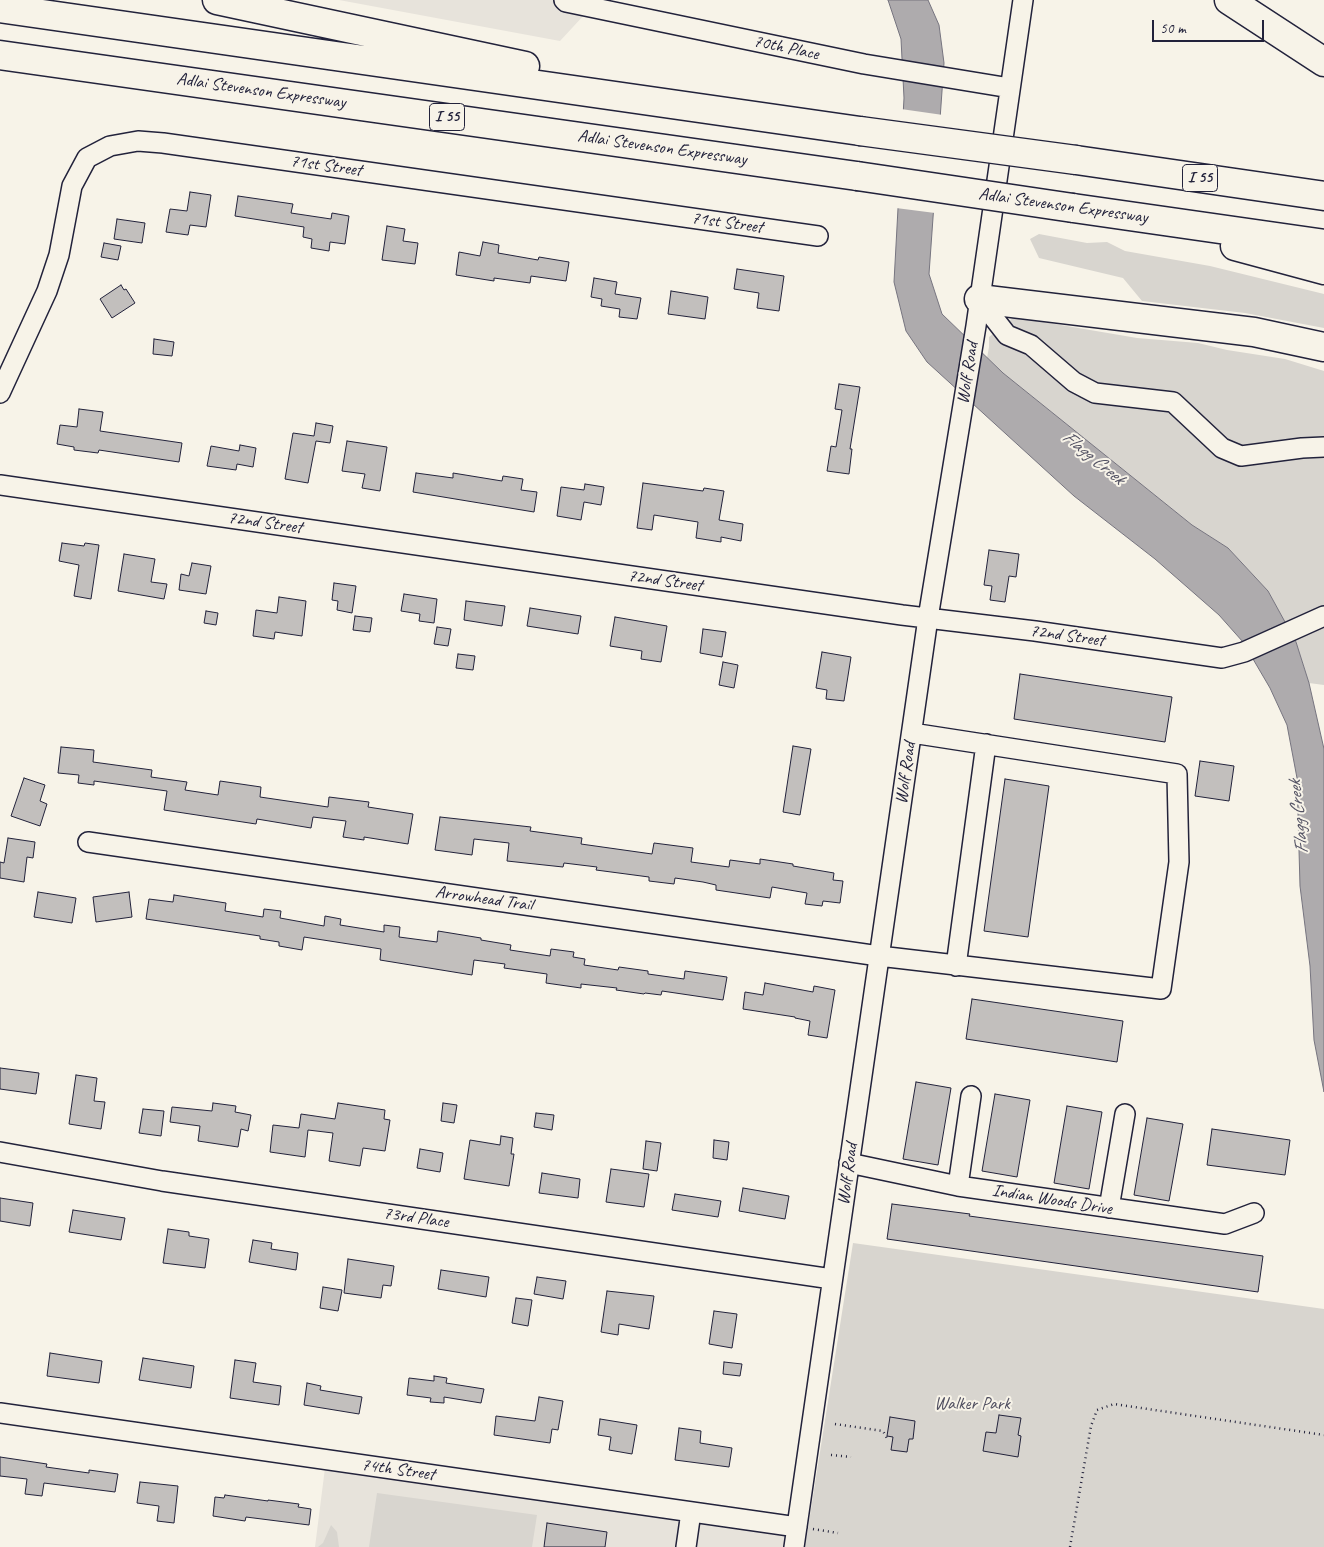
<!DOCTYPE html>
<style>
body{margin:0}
#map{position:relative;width:1324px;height:1547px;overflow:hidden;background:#f7f3e8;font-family:Caveat,sans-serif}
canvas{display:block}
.scale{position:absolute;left:1152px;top:20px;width:112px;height:22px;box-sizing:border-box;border:2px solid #22223b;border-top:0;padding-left:6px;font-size:15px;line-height:18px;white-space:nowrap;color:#22223b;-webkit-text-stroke:4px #f7f3e8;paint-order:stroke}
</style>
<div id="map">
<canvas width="1324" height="1547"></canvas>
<div class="scale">50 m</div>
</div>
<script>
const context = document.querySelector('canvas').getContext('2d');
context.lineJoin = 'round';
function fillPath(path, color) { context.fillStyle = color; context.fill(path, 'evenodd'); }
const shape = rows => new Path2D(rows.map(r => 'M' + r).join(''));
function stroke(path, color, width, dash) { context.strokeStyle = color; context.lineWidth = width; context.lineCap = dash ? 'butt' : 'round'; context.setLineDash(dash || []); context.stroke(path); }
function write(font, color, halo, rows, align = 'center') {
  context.font = font + ' Caveat,sans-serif'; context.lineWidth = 4; context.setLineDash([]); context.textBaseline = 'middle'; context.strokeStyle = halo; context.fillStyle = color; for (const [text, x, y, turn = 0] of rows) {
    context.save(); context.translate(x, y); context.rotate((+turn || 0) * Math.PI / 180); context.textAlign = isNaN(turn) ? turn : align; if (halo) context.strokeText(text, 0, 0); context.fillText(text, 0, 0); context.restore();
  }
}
const built = shape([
 [339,0,598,0,560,41],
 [326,1460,797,1527,794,1547,315,1547]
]);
const green = shape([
 [1039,234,1087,243,1107,242,1125,251,1210,266,1324,294,1324,328,1245,313,1142,301,1123,278,1039,258,1030,239],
 [1014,317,1137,338,1198,343,1227,350,1285,359,1324,371,1324,685,1309,683,1296,642,1268,591,1228,548,1192,525,1003,373,987,358,989,347,989,337],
 [853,1243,1324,1309,1324,1547,805,1547],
 [377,1493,537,1515,532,1547,369,1547],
 [331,1525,337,1532,339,1547,318,1547,323,1543]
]);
const water = shape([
 [888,0,928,0,939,25,944,63,929,274,942,314,1003,373,1192,525,1228,548,1268,591,1296,642,1309,683,1324,749,1324,1092,1314,1040,1310,966,1300,886,1297,778,1287,725,1270,688,1243,642,1219,615,1155,559,1074,496,927,362,906,331,894,282,904,98,901,39,888,0]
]);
const pier = shape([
 [901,109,943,115,935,213,896,208]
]);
const building = shape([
 [190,192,211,195,206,227,190,225,188,235,166,232,170,209,187,211,190,192],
 [238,196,293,204,291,213,331,219,332,213,349,216,345,244,330,242,329,251,311,248,312,239,303,237,304,227,235,216,238,196],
 [117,219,145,223,142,243,114,239,117,219],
 [387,226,405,229,403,241,418,243,415,264,382,260,387,226],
 [483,242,499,245,498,253,538,260,539,257,569,262,566,281,531,276,530,283,494,278,494,281,456,275,459,252,480,256,483,242],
 [104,243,121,246,118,260,101,257,104,243],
 [737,269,784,276,779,311,757,308,759,293,734,289,737,269],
 [594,278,617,282,615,294,641,298,637,319,619,317,620,309,601,306,602,299,591,297,594,278],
 [121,285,124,290,126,289,135,303,112,318,100,299,121,285],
 [671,291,708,297,705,319,668,314,671,291],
 [154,339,174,342,172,356,153,354,154,339],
 [839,384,860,387,850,449,852,449,849,474,827,471,831,446,836,447,842,410,835,409,839,384],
 [79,409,103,412,100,431,182,443,179,462,99,450,98,453,74,450,74,447,57,444,60,425,77,427,79,409],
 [316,423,333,426,330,443,316,441,308,483,285,479,293,433,314,436,316,423],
 [347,441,387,447,380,491,362,488,365,474,342,471,347,441],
 [240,445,256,448,253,467,237,464,236,470,207,466,211,446,239,451,240,445],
 [416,473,453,478,453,473,502,481,503,476,523,479,521,490,537,492,534,512,413,492,416,473],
 [643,483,703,491,704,488,724,491,719,520,743,524,741,541,721,537,721,542,696,538,698,522,654,515,652,530,637,528,643,483],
 [585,484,604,487,601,505,584,502,581,520,557,516,561,487,584,490,585,484],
 [62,543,84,546,85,543,99,545,91,599,74,596,79,565,59,561,62,543],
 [989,550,1019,554,1016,577,1009,576,1005,602,990,600,992,586,984,585,989,550],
 [124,554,155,559,151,582,167,584,164,599,118,591,124,554],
 [192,563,211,566,206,594,179,590,181,574,189,576,192,563],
 [334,583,356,586,352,613,337,610,338,601,332,600,334,583],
 [404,594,437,599,434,623,419,621,420,614,401,611,404,594],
 [279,597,306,601,302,636,275,632,274,639,253,636,256,610,277,613,279,597],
 [466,601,505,606,502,626,464,620,466,601],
 [530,608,581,616,578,634,527,626,530,608],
 [206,611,218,613,216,625,204,623,206,611],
 [355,616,372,618,370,632,353,630,355,616],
 [615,617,667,626,661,662,641,659,642,651,610,646,615,617],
 [437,627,451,629,448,646,434,644,437,627],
 [703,629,726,632,722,657,700,653,703,629],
 [822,652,851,657,844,701,826,699,827,690,816,688,822,652],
 [458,654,475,656,473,670,456,668,458,654],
 [723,662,738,665,734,688,719,685,723,662],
 [1020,674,1172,697,1165,742,1014,719,1020,674],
 [793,746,811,749,800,815,783,812,793,746],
 [61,747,94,750,93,762,152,770,151,777,187,782,185,790,218,795,220,781,261,787,260,797,328,807,329,797,369,802,368,807,413,814,408,844,364,837,364,840,343,837,346,821,313,817,311,828,257,819,256,824,164,810,167,791,94,781,94,785,78,783,79,775,58,773,61,747],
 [1200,761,1234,766,1229,801,1195,796,1200,761],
 [24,778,45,785,40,801,47,804,40,826,11,816,24,778],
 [1005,779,1049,786,1028,937,984,931,1005,779],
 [440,817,531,827,530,831,582,838,581,844,652,854,654,843,693,848,691,862,729,867,730,860,760,864,760,859,793,864,793,866,834,873,833,880,843,881,840,903,823,901,822,906,805,904,807,893,772,887,770,898,716,890,716,885,703,882,675,878,674,884,649,881,649,877,596,870,597,867,564,863,563,867,507,861,509,843,474,839,472,855,435,850,440,817],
 [8,838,35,842,33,858,27,857,24,882,0,878,0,862,4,863,8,838],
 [38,892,76,898,72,923,34,917,38,892],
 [129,892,132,917,96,922,93,897,129,892],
 [174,895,226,903,225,911,263,917,264,909,281,911,280,918,324,926,325,916,341,919,340,925,384,932,384,925,400,927,399,937,437,942,438,931,481,938,481,940,511,945,510,950,550,956,551,949,574,952,573,957,585,959,584,965,618,970,619,967,648,971,648,974,684,979,685,971,727,977,723,1000,662,991,661,995,645,993,644,994,616,990,617,988,581,984,581,988,546,983,547,974,504,968,505,964,474,960,472,975,380,960,381,949,304,937,302,950,279,946,279,942,260,939,260,936,146,919,149,899,173,902,174,895],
 [765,983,813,992,814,986,835,990,827,1038,808,1035,810,1021,795,1018,795,1017,743,1009,745,992,763,995,765,983],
 [972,999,1123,1021,1117,1062,966,1039,972,999],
 [0,1068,39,1073,36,1094,0,1089,0,1068],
 [76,1075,97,1078,94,1101,105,1102,101,1129,69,1124,76,1075],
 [916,1082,951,1088,938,1165,903,1159,916,1082],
 [995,1094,1030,1100,1017,1177,982,1171,995,1094],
 [213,1103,236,1106,235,1112,251,1115,248,1131,241,1129,238,1147,198,1141,200,1126,170,1122,172,1107,212,1111,213,1103],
 [338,1103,385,1110,384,1119,390,1120,385,1151,363,1148,360,1166,329,1161,333,1133,308,1130,305,1157,270,1152,273,1125,299,1128,301,1114,335,1119,338,1103],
 [443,1103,457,1105,454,1123,441,1121,443,1103],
 [1067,1106,1102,1112,1089,1189,1054,1183,1067,1106],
 [143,1109,164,1111,161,1136,139,1133,143,1109],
 [536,1113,554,1115,552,1130,534,1127,536,1113],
 [1147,1118,1183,1124,1169,1201,1134,1195,1147,1118],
 [1212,1129,1290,1140,1285,1175,1207,1165,1212,1129],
 [501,1136,513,1138,511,1154,514,1154,509,1186,464,1179,470,1140,500,1145,501,1136],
 [714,1140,729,1142,727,1160,713,1158,714,1140],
 [646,1141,661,1143,657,1171,643,1169,646,1141],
 [420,1149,443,1153,440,1172,417,1168,420,1149],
 [611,1169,649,1174,644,1207,606,1202,611,1169],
 [542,1173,580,1179,578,1198,539,1193,542,1173],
 [743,1188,789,1196,785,1219,739,1211,743,1188],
 [675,1194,721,1201,718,1217,672,1210,675,1194],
 [0,1198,33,1203,30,1226,0,1221,0,1198],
 [892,1204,970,1214,969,1216,1263,1256,1258,1292,887,1239,892,1204],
 [73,1210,125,1218,121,1240,69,1232,73,1210],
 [168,1229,189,1232,189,1236,209,1239,205,1268,163,1263,168,1229],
 [253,1240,272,1243,271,1249,298,1253,296,1270,249,1262,253,1240],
 [348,1259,394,1266,391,1286,383,1285,381,1298,344,1293,348,1259],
 [441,1270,489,1277,486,1297,438,1289,441,1270],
 [537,1277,566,1281,563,1299,534,1294,537,1277],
 [323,1287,342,1290,338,1311,320,1308,323,1287],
 [607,1291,654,1296,649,1329,619,1324,618,1335,601,1332,607,1291],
 [516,1298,532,1300,528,1326,512,1323,516,1298],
 [714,1311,737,1314,732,1348,709,1344,714,1311],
 [50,1353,102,1361,99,1383,47,1376,50,1353],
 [143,1358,194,1366,191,1388,139,1380,143,1358],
 [235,1360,256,1363,253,1382,281,1386,279,1405,230,1398,235,1360],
 [724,1362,742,1364,740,1376,723,1374,724,1362],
 [434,1376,447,1378,446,1383,484,1389,481,1403,444,1397,444,1403,430,1402,431,1398,407,1395,409,1378,434,1381,434,1376],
 [307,1383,321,1386,320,1390,362,1397,359,1414,304,1405,307,1383],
 [539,1397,563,1401,558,1430,552,1429,550,1443,494,1435,496,1416,535,1421,539,1397],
 [999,1415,1021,1418,1018,1435,1021,1436,1018,1457,983,1451,986,1432,996,1433,999,1415],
 [890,1417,915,1421,913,1439,909,1439,907,1452,891,1450,893,1437,887,1436,890,1417],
 [600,1419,637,1425,632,1454,609,1450,611,1437,598,1435,600,1419],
 [679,1428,701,1431,700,1443,732,1448,729,1467,675,1460,679,1428],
 [0,1457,47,1464,46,1467,89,1473,89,1470,118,1474,115,1492,44,1483,42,1496,25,1494,27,1479,0,1476,0,1457],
 [140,1482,178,1486,174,1523,157,1521,159,1506,137,1503,140,1482],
 [225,1495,268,1501,268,1500,299,1504,298,1507,311,1509,309,1525,246,1517,245,1521,213,1516,215,1497,224,1498,225,1495],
 [547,1523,607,1532,605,1547,544,1547,547,1523]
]);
const path = shape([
 [835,1424,883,1431,888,1440],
 [831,1455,851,1457],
 [813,1529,838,1533],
 [1070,1547,1091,1426,1097,1410,1114,1404,1324,1435]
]);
const minor = shape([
 [564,0,566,2,864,64,1010,88],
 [979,299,1007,335,1031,345,1074,382,1095,393,1173,402,1222,448,1241,456,1302,448,1324,447],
 [0,393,47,291,59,255,72,186,87,158,110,146,138,141,163,143,818,236],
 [0,485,902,615,1035,631,1222,658,1244,652,1324,616],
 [88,842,879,956,1161,989,1179,862,1177,774,912,733],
 [956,966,986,744],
 [0,1152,162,1181,832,1279],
 [849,1163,958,1186,1225,1224,1254,1213],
 [958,1186,971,1096],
 [1109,1208,1125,1114],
 [0,1413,797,1527],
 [686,1547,691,1512],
 [794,1547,928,618,976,326,1023,0]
]);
const highway = shape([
 [217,0,525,66],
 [1229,0,1324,62],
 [0,8,860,131],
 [0,55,857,176],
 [1076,160,1324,196],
 [1073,208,1324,244],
 [1235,246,1324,270],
 [979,299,1254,332,1324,347]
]);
const highwayBridge = shape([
 [860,131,1076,160],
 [857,176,1073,208]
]);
const shields = [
 [447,117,35],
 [1200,178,35]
];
const shieldNames = [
 ["I 55",447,117],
 ["I 55",1200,178]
];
const streetNames = [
 ["70th Place",786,48,12],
 ["Adlai Stevenson Expressway",261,91,8],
 ["Adlai Stevenson Expressway",662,148,8],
 ["71st Street",326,166,8],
 ["Adlai Stevenson Expressway",1063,206,8],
 ["71st Street",727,223,8],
 ["Wolf Road",968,373,-81],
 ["72nd Street",265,523,8],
 ["72nd Street",665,581,8],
 ["72nd Street",1067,636,8],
 ["Wolf Road",906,773,-82],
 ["Arrowhead Trail",484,899,8],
 ["Wolf Road",848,1174,-82],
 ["Indian Woods Drive",1052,1200,9],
 ["73rd Place",416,1218,8],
 ["74th Street",398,1470,8]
];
const parkNames = [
 ["Walker Park",972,1404]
];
const waterNames = [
 ["Flagg Creek",1093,458,39],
 ["Flagg Creek",1299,817,-96]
];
fillPath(built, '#e7e3db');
fillPath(green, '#d8d5cf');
fillPath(water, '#aeabad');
stroke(water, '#76747f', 1);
fillPath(pier, '#f7f3e8');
fillPath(building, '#c2bfbd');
stroke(building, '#22223b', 1);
stroke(minor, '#22223b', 22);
stroke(highway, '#22223b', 31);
stroke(path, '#22223b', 2.5, [1, 4]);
stroke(minor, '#f7f3e8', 19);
stroke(highway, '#f7f3e8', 28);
stroke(highwayBridge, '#22223b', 31, []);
stroke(highwayBridge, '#f7f3e8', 28);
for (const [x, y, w] of shields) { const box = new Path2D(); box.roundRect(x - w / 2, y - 13.5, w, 27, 4); context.fillStyle = '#f7f3e8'; context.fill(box); stroke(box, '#22223b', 1); }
write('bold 16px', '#22223b', null, shieldNames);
write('18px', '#22223b', '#f7f3e8', streetNames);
write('18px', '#504f60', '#f7f3e8', parkNames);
write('italic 19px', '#535263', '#f7f3e8', waterNames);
</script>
